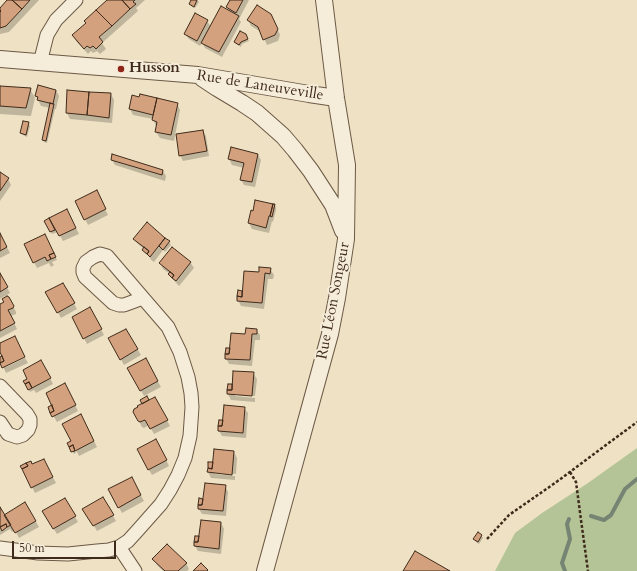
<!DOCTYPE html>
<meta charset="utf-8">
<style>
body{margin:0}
#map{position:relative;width:637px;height:571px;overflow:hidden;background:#efe2c4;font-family:Cardo,serif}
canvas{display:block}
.scale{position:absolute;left:12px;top:541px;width:104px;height:18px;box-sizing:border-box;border:2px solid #3f2b1b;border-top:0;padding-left:5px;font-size:12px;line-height:14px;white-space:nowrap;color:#3f2b1b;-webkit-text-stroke:3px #f5ecd9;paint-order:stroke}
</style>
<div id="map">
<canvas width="637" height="571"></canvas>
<div class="scale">50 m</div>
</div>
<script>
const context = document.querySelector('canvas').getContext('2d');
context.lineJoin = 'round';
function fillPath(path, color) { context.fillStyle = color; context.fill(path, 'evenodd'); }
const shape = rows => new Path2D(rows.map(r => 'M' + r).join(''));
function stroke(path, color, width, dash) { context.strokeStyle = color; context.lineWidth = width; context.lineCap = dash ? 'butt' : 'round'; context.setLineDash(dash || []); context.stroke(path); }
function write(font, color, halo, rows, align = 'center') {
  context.font = font + ' Cardo,serif'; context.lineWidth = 4; context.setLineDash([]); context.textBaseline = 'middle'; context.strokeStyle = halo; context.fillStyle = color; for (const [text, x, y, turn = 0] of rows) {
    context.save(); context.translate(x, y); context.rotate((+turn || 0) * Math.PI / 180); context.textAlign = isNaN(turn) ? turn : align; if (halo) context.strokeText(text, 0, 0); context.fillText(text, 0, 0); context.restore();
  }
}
const green = shape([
 [637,448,637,571,495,571,515,533,542,513,588,483]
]);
const shadow = shape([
 [9,0,39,0,9,32,0,34,0,13],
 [109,0,145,0,136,8,138,11,102,43,106,49,100,54,97,51,93,53,91,51,88,54,76,41,73,36,87,23],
 [192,0,197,0,199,2,195,8,192,7,190,4],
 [231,0,249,0,239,19,241,22,222,57,205,48,202,43,200,46,189,39,185,34,207,21,211,27,230,12,227,7],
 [271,14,280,35,278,41,267,45,261,32,251,26,248,20],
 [245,35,249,41,242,44,241,47,236,44,235,42],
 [0,87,30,89,35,98,31,116,0,114],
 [56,90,59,96,56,109,55,109,47,143,44,142,43,139,50,108,41,106,36,96],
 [111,94,114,100,112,123,70,119,67,113],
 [140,96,177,104,180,110,174,141,160,138,156,132,158,126,156,126,153,119,133,115,130,109,139,98],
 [28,123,30,126,27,137,23,135,21,133],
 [203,131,206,136,209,156,183,161,180,155],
 [258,155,261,160,255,187,244,185,241,180,244,168,232,165,229,159],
 [112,160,163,171,166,176,165,181,115,165],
 [0,173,8,179,11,185,0,201],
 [99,197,108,215,88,225,85,219],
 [275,205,276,208,276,210,273,222,272,221,269,233,252,229,249,223,254,212],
 [67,210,79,234,63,241,58,232,52,234,45,221],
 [147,224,169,242,171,245,165,252,163,250,154,262,151,260,149,256,145,253,143,250,144,249,138,244,134,239],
 [0,234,10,253,0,258],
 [48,241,57,260,52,262,54,265,51,267,49,263,37,268,25,244],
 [190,262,194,268,179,286,171,277,170,274,163,269,160,263],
 [270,269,274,275,273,279,268,279,264,309,241,306,238,300,239,291,243,292,259,273],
 [0,275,10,293,0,299],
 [63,284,77,309,61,318,47,292],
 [9,298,16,312,16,314,11,316,17,329,0,338,0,305,5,302],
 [90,309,104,335,87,344,84,338],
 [126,330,141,355,124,365,110,339],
 [256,330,260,335,260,340,255,340,252,366,229,364,226,358,231,349,246,335],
 [15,337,25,356,6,365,6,367,25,358,28,363,6,373,0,360,0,358,3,357,0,350,0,344],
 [145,359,161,387,144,396,129,368],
 [44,367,53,384,36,393,34,390,30,392,25,381],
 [253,373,257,379,255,396,235,394,235,396,255,398,255,402,231,400,228,394,232,385,233,388],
 [68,390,78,411,57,422,51,412,51,406],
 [155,398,170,426,154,434,149,425,144,428,142,427,134,412],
 [244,408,248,413,246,438,222,436,219,431,224,421],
 [84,421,97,447,79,456,76,450,74,450,76,453,74,454,68,444,72,441],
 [159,446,169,466,152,475,149,470],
 [234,452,237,458,236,474,215,472,215,474,235,476,235,480,211,478,208,472,214,464],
 [32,466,47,466,56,483,35,493,32,487],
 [131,478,144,501,122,513,109,490],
 [225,486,228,492,226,516,202,514,199,509,203,500],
 [103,498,116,521,97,531,84,509],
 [65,499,78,522,57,534,43,512],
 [25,504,39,527,19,538,15,530,12,532,10,529,0,535,0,509,4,516],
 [221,523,224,529,221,554,198,551,195,546,198,537],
 [481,535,483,538,479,544,476,542,474,539],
 [154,559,186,563,189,569,187,571,163,571,157,565]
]);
const stream = shape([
 [591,516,604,520,611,515,625,489,637,479],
 [565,571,562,563,570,539,567,524,569,519]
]);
const building = shape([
 [7,0,12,0,22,9,6,26,0,28,0,12,1,11,0,10,0,8,7,0],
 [12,0,30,0,22,9,12,0],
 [107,0,122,0,130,9,112,26,96,10,107,0],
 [122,0,135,0,133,2,136,4,130,9,122,0],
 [191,0,197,0,194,7,189,4,191,0],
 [230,0,243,0,236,13,226,7,230,0],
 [257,5,271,14,278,29,275,35,263,40,258,27,247,20,257,5],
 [221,6,239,16,219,52,201,43,221,6],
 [96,10,112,26,99,37,103,42,96,49,93,46,90,48,87,46,84,49,72,35,86,23,84,21,96,10],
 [195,13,208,20,197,41,184,34,195,13],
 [240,31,246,34,248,39,241,42,239,45,234,42,240,31],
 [38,85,56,90,53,104,37,100,38,97,35,96,38,85],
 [0,86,31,88,26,108,0,106,0,86],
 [67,90,89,92,87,115,66,113,67,90],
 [89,92,111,93,109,118,87,115,89,92],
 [140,94,157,98,153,115,129,109,132,95,139,97,140,94],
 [157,98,178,103,171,135,155,132,157,122,152,120,157,98],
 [50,103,54,104,46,141,42,140,50,103],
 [23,121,29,122,26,135,20,133,23,121],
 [203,130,207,151,179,156,176,134,203,130],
 [231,147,258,154,252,182,240,180,244,163,228,159,231,147],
 [112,154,163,170,162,175,111,160,112,154],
 [0,172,9,178,0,191,0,172],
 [97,190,106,209,84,220,75,201,97,190],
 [255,200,273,204,270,216,269,216,266,228,248,223,251,210,253,211,255,200],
 [273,204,275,204,272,217,270,216,273,204],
 [67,209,76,228,59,236,49,218,67,209],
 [49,218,55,230,50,232,44,221,49,218],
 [147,222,165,238,150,257,147,254,149,251,133,239,147,222],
 [0,233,7,247,0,251,0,233],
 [45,234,54,253,49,255,51,259,47,261,45,257,33,263,24,244,45,234],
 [165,238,170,241,163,250,159,246,165,238],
 [144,247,149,251,147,254,142,250,144,247],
 [172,247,191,262,176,281,172,278,174,275,159,263,172,247],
 [54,253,56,257,51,259,49,255,54,253],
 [259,267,271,268,270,274,265,273,262,303,237,301,237,296,242,297,244,271,259,272,259,267],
 [170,272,174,275,172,278,168,274,170,272],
 [0,273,8,287,0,292,0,273],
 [63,283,75,303,57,313,45,292,63,283],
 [238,290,242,291,242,297,237,296,238,290],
 [7,296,9,297,14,306,13,308,8,310,15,323,0,331,0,304,4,302,2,299,7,296],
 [90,307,102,329,83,339,72,317,90,307],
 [246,328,257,329,257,334,252,334,250,360,225,359,225,354,229,354,231,333,245,334,246,328],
 [126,329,138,349,120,360,108,338,126,329],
 [15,336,25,357,2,368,0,363,4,361,0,352,0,343,15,336],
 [226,348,230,348,229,354,225,354,226,348],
 [2,356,4,361,0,363,0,357,2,356],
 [146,358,158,381,140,391,127,368,146,358],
 [41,360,51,378,32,388,29,382,25,384,23,381,27,379,23,370,41,360],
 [233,371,254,372,252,396,227,394,227,390,232,390,233,371],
 [29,382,32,388,28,390,25,384,29,382],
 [65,383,76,405,52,417,50,413,54,411,46,393,65,383],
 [228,384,232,384,232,390,227,390,228,384],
 [147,396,149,400,142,404,140,400,147,396],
 [155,397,168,420,150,429,145,420,140,422,138,421,133,412,134,409,138,407,137,406,155,397],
 [52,405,54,411,50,413,48,407,52,405],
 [224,405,245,407,243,433,218,431,218,426,222,426,224,405],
 [81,414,94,441,75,451,73,445,69,447,67,443,71,441,62,424,81,414],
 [219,420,223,420,222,426,218,426,219,420],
 [156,439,167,460,148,470,137,449,156,439],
 [73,445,75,451,71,452,69,447,73,445],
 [214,449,234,451,232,475,207,472,208,468,212,469,214,449],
 [44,459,53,477,31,488,22,469,28,466,26,463,31,461,32,464,44,459],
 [208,462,213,462,212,469,208,468,208,462],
 [26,463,28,466,22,469,20,466,26,463],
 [132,477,141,495,118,508,108,489,132,477],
 [205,483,226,485,223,511,198,509,198,505,202,505,205,483],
 [103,497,114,515,93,526,82,509,103,497],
 [65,498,76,516,53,529,42,511,65,498],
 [199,498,203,499,202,505,198,505,199,498],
 [25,502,36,521,15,533,4,515,25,502],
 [0,507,11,525,7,527,6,524,0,527,0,507],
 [201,520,221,522,219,549,194,546,194,542,198,542,201,520],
 [6,524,7,527,2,531,0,527,6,524],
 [478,532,482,535,478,542,473,539,478,532],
 [195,536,199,536,198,542,194,542,195,536],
 [167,544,187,563,178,571,165,571,152,559,167,544],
 [415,551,450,571,403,571,415,551],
 [201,563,208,570,207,571,193,571,201,563]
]);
const path = shape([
 [570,472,576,482,581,520,588,571],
 [487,539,509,515,555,483,637,422]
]);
const minor = shape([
 [41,62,42,55,47,35,56,20,76,0],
 [0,386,27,414,30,419,30,425,28,430,23,435,17,437,8,434,0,422],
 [119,547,135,571],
 [0,548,38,553,68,554,97,551,109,550,119,547,128,541,138,530,161,504,170,490,178,475,185,458,190,436,192,407,191,393,188,377,180,352,168,327,143,298,107,256,100,254,93,257,86,262,83,268,83,272,85,277,113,303,119,305,124,305,143,298]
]);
const tertiary = shape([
 [0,59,198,75,309,94,336,98],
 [202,78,217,88,242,103,257,113,283,136,295,150,311,171,333,205,343,231],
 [265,571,330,334,337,298,346,239,347,165,336,98,324,0]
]);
const markers = [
 [121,69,4,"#8f2418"]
];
const poiNames = [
 ["Husson",129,69]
];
const streetNames = [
 ["Rue de Laneuveville",260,86,9],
 ["Rue Léon Songeur",334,301,-79]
];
fillPath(green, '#b5c497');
fillPath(shadow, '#0003');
stroke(stream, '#768473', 4);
fillPath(building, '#d4a17e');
stroke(building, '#3f2b1b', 1);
stroke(minor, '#6b5945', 15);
stroke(tertiary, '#6b5945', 18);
stroke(path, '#3f2b1b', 2.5, [3, 2]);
stroke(minor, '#f5ecd9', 13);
stroke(tertiary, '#f5ecd9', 16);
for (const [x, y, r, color] of markers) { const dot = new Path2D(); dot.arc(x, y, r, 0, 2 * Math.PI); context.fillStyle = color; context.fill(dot); stroke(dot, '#f5ecd9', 1.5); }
write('bold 15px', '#3f2b1b', '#f5ecd9', poiNames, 'left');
write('15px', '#3f2b1b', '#f5ecd9', streetNames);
</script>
